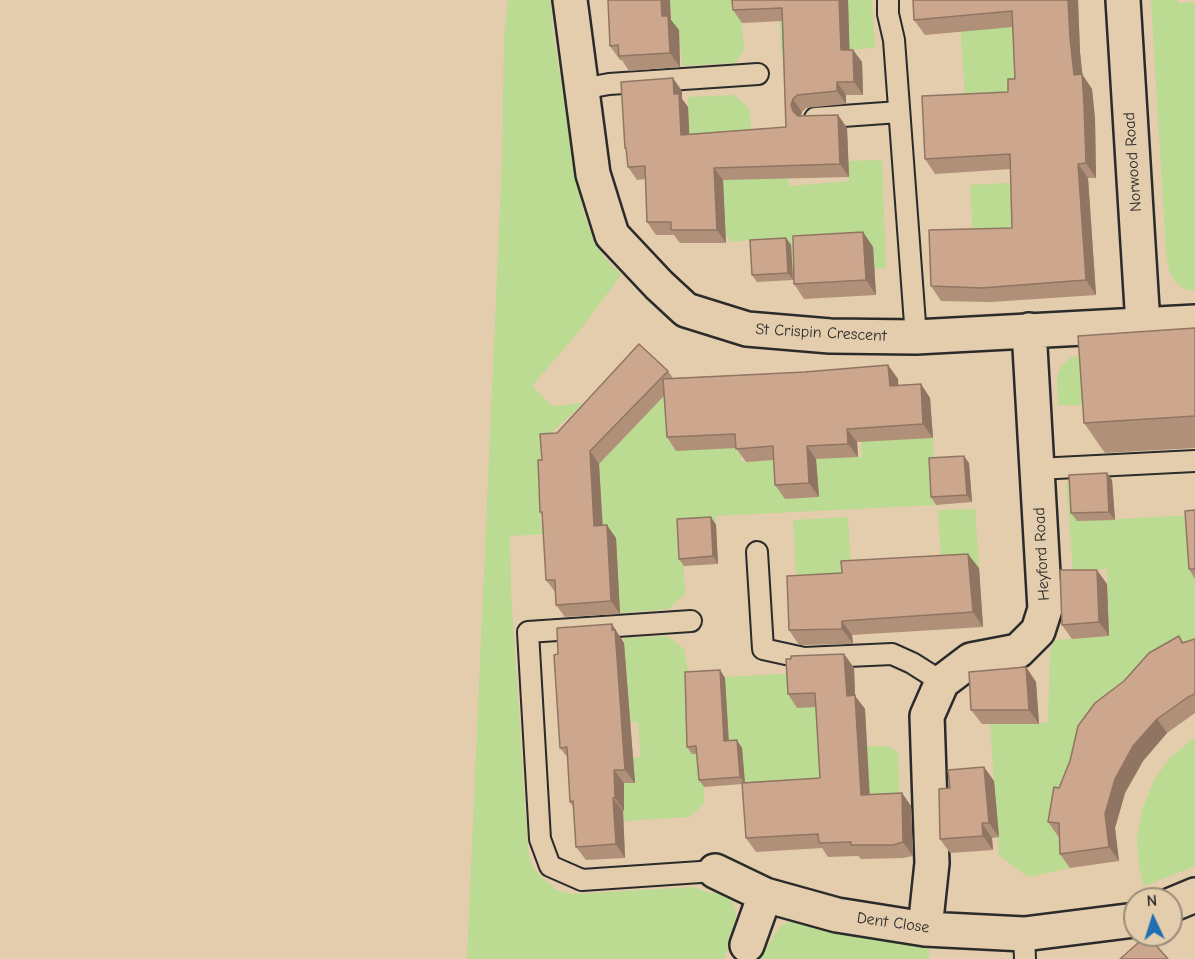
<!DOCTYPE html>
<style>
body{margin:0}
#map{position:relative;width:1195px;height:959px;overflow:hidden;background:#e3cdac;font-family:"Comic Neue",sans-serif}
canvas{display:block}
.north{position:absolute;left:1123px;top:887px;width:60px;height:60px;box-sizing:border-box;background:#e3cdac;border:2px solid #998c78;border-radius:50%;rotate:356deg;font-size:16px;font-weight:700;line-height:24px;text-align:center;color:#2b2b2b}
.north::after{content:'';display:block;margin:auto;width:21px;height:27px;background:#1f6fb2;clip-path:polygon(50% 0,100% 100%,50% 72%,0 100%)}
</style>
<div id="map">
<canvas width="1195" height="959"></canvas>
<div class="north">N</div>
</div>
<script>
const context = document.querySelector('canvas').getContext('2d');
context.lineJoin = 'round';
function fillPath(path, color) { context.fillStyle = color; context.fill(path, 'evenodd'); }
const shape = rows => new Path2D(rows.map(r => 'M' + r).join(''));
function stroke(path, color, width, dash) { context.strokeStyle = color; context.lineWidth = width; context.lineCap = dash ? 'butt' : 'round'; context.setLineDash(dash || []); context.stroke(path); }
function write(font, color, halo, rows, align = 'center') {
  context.font = font + ' "Comic Neue",sans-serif'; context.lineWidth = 4.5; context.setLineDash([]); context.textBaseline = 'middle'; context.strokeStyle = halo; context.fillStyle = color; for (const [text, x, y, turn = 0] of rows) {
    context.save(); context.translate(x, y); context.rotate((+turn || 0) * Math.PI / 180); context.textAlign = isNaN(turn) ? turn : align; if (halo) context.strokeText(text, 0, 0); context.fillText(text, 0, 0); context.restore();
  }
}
const green = shape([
 [508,0,551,0,553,34,583,211,592,236,603,256,621,275,580,330,532,386,552,406,584,403,551,433,540,504,541,525,602,522,593,470,664,396,737,387,741,461,746,462,776,460,785,499,818,497,816,456,862,457,859,383,933,438,936,505,716,516,716,525,682,527,685,594,668,609,620,613,615,538,560,533,510,536,511,592,528,852,532,866,540,876,556,890,572,894,694,887,712,894,717,886,731,897,736,913,736,924,724,959,467,959,502,162,504,38],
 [664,0,740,0,744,50,735,63,682,66,679,31,672,31,670,1],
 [778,0,872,0,875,48,781,54],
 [1020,0,1025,93,965,97,960,21],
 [1151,0,1178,0,1178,3,1195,2,1195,291,1185,289,1175,282,1169,271,1166,251],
 [734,95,750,110,753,179,788,178,789,186,849,181,849,161,882,160,886,268,874,269,872,247,804,268,792,270,751,240,731,242,726,234,723,188,720,181,692,177,688,107,688,97],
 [1027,182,1035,299,977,302,970,185],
 [1081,355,1102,405,1058,405,1057,378,1061,367,1070,358],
 [1074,482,1077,521,1195,515,1195,657,1069,837,1070,868,1028,877,999,855,990,724,1048,723,1050,651,1055,640,1109,636,1107,569,1073,570,1066,483],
 [975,509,979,568,942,570,938,510],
 [848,517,852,587,797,590,793,520],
 [667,636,684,649,690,679,796,673,856,705,867,746,888,746,898,753,900,807,827,847,812,849,808,793,745,784,742,748,704,787,704,803,690,817,623,821,624,783,634,783,633,758,641,757,638,722,630,722,624,638],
 [1195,737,1195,866,1144,886,1139,866,1137,839,1142,810,1154,780,1169,759],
 [798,919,929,945,929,959,760,959,779,928,788,922]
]);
const service = shape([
 [888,0,888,14,894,40,916,337],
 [582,89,609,84,758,74],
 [815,118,899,112],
 [1037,469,1195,461],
 [757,552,763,649,804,658,892,654,912,663,942,682],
 [691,621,528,632,540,839,550,866,582,880,715,871],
 [1024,934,1025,959]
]);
const minor = shape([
 [570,0,593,174,612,235,659,285,686,310,747,329,830,336,916,337,1195,322],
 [1123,0,1143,325],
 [715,871,765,895,837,915,925,929,1024,934,1135,920],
 [1171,905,1195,895],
 [925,929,932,863,927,716,942,682,971,660,1018,651,1038,631,1045,609,1029,330],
 [747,945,765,895]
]);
const wall = shape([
 [848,0,849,50,853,50,862,62,863,95,846,95,846,104,806,108,802,112,801,116,838,115,847,128,849,177,723,180,726,243,680,243,674,235,656,235,647,222,645,179,637,180,628,167,627,151,625,148,682,91,682,99,688,107,689,134,786,127,783,21,742,23,733,10],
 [913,0,1078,0,1080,52,1082,74,1092,89,1095,119,1096,178,1088,178,1096,295,991,302,941,301,931,286,1012,228,1011,169,935,174,925,159,1008,92,1015,79,1013,27,925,35,914,20],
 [671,20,679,30,680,67,629,71,622,60,620,60,610,46],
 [863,232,873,247,876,295,804,299,794,284],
 [786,238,791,245,793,280,757,282,752,275],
 [1195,328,1195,448,1105,453,1084,423],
 [888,365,898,379,898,385,921,384,930,398,933,438,857,442,858,457,816,459,819,497,785,499,775,485,774,460,746,462,736,448,676,451,667,437,664,396,599,464,603,526,616,538,620,614,565,617,556,605,556,593,546,580,543,516,540,512,542,460,557,433,668,371,673,378,805,372],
 [969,463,972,502,936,505,931,497],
 [1107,473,1112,480,1115,520,1077,521,1071,513],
 [1195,510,1195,579,1189,569],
 [711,517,716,525,718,564,684,566,679,559],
 [979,568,983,627,852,635,853,644,799,645,789,630],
 [1107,584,1109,636,1072,639,1062,625],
 [1179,636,1184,643,1195,639,1195,713,1167,733,1143,761,1125,793,1115,828,1119,861,1070,868,1060,854,1059,837,1058,836,1048,822,1059,788,1124,681],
 [621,638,624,643,635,783,624,783,624,811,623,811,625,858,586,860,576,847,573,806,570,802,568,758,560,748,558,654],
 [844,654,854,668,855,696,865,709,870,795,902,793,911,806,913,856,903,858,861,859,858,856,828,857,822,848,756,852,746,838,742,784,704,787,699,780,697,754,692,754,687,747,720,670,725,678,729,741,742,748,745,783,820,778,816,707,797,708,788,694],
 [1026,667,1036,682,1039,724,982,724,971,710],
 [984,767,994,781,999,837,992,838,993,850,950,853,940,839,950,788]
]);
const shadedWall = shape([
 [661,0,670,0,671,20,679,30,680,67,670,53,662,16],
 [839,0,848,0,850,63,841,50],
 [1068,0,1078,0,1080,52,1083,80,1082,74,1092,89,1095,119,1096,178,1086,163,1074,75,1070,38],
 [853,50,862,62,863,95,854,82],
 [673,78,682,91,682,99,688,107,690,147,681,135,674,94],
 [837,82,846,95,846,104,837,91],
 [793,99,802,112,800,118,793,111,791,105],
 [838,115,847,128,849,177,840,164],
 [1078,164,1088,178,1096,295,1086,280],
 [714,168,723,180,726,243,717,230],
 [863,232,873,247,876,295,866,280],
 [786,238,791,245,793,280,788,273],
 [888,365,898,379,899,399,890,386],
 [921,384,930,398,933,438,923,424],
 [847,429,857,442,858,457,848,444],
 [807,446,816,459,819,497,809,483],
 [590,451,599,464,603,539,594,526],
 [964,456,969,463,972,502,967,495],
 [1107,473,1112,480,1115,520,1109,512],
 [711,517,716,525,718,564,713,556],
 [607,525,616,538,620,614,611,601],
 [968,554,979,568,983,627,973,612],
 [1097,570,1107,584,1109,636,1099,622],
 [842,621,852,635,853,644,842,629],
 [612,624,624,643,635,783,625,770],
 [844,654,854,668,855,696,865,709,870,809,861,795,847,696],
 [1026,667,1036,682,1039,724,1029,710],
 [720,670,725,678,729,749,724,741],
 [1157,719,1167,733,1143,761,1125,793,1115,828,1119,861,1109,847,1105,814,1115,779,1133,746],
 [737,740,742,748,745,784,740,777],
 [984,767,994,781,999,837,989,823],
 [614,770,624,783,624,811,615,798],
 [902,793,911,806,913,856,903,842],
 [613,798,623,811,625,858,616,844],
 [982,823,992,838,993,850,983,836]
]);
const building = shape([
 [608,0,661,0,662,16,668,16,670,53,619,56,618,45,610,46,608,0],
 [732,0,839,0,841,50,853,50,854,82,837,82,837,91,797,95,793,99,791,105,793,111,798,116,838,115,840,164,714,168,717,230,671,230,671,222,647,222,645,166,628,167,626,148,625,148,621,82,673,78,674,94,679,94,681,135,786,127,782,8,733,10,732,0],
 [913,0,1068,0,1070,38,1074,75,1082,74,1084,105,1086,163,1078,164,1086,280,981,288,931,286,929,230,1012,228,1010,154,925,159,922,96,1008,92,1008,79,1015,79,1012,11,914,20,913,0],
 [863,232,866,280,794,284,793,236,863,232],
 [786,238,788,273,752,275,750,240,786,238],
 [1195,328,1195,416,1084,423,1078,336,1195,328],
 [639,344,668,371,590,451,594,526,607,525,611,601,556,605,555,580,546,580,542,512,540,512,538,460,542,460,540,434,557,433,639,344],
 [888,365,890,386,921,384,923,424,847,429,848,444,807,446,809,483,775,485,773,446,736,449,735,434,667,437,663,379,805,372,888,365],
 [964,456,967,495,931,497,929,458,964,456],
 [1107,473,1109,512,1071,513,1069,475,1107,473],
 [1195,510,1195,569,1189,569,1185,511,1195,510],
 [711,517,713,556,679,559,677,519,711,517],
 [968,554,973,612,842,621,842,629,789,630,787,576,842,573,841,561,968,554],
 [1060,570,1097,570,1099,622,1062,625,1060,570],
 [612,624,612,630,615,630,625,770,614,770,615,798,613,798,616,844,576,847,573,801,570,802,567,747,560,748,554,655,558,654,557,628,612,624],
 [1179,636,1182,643,1195,639,1195,694,1188,697,1157,719,1133,746,1115,779,1105,814,1109,847,1060,854,1059,823,1048,822,1054,787,1059,788,1070,761,1078,726,1095,703,1124,681,1149,653,1179,636],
 [844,654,847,696,855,695,861,795,902,793,903,842,893,845,851,845,851,842,819,843,818,834,746,838,742,783,820,778,815,693,788,694,786,659,791,659,791,656,844,654],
 [1026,667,1029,710,971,710,969,672,1026,667],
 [720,670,724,741,737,740,740,777,699,780,696,746,687,747,685,672,720,670],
 [984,767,989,823,982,823,983,836,940,839,939,789,950,788,948,770,984,767],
 [1147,935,1168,959,1120,959,1147,935]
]);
const streetNames = [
 ["Norwood Road",1133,162,-94],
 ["St Crispin Crescent",821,333,3],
 ["Heyford Road",1042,554,-93],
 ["Dent Close",893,923,8]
];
fillPath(green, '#bbda92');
stroke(service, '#2b2b2b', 24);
stroke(minor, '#2b2b2b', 38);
stroke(service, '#e3cdac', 20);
stroke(minor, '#e3cdac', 33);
fillPath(wall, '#b09079');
fillPath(shadedWall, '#907563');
fillPath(building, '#cda78d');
stroke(building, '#907563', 1.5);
write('16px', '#2b2b2b', '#e3cdac', streetNames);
</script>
